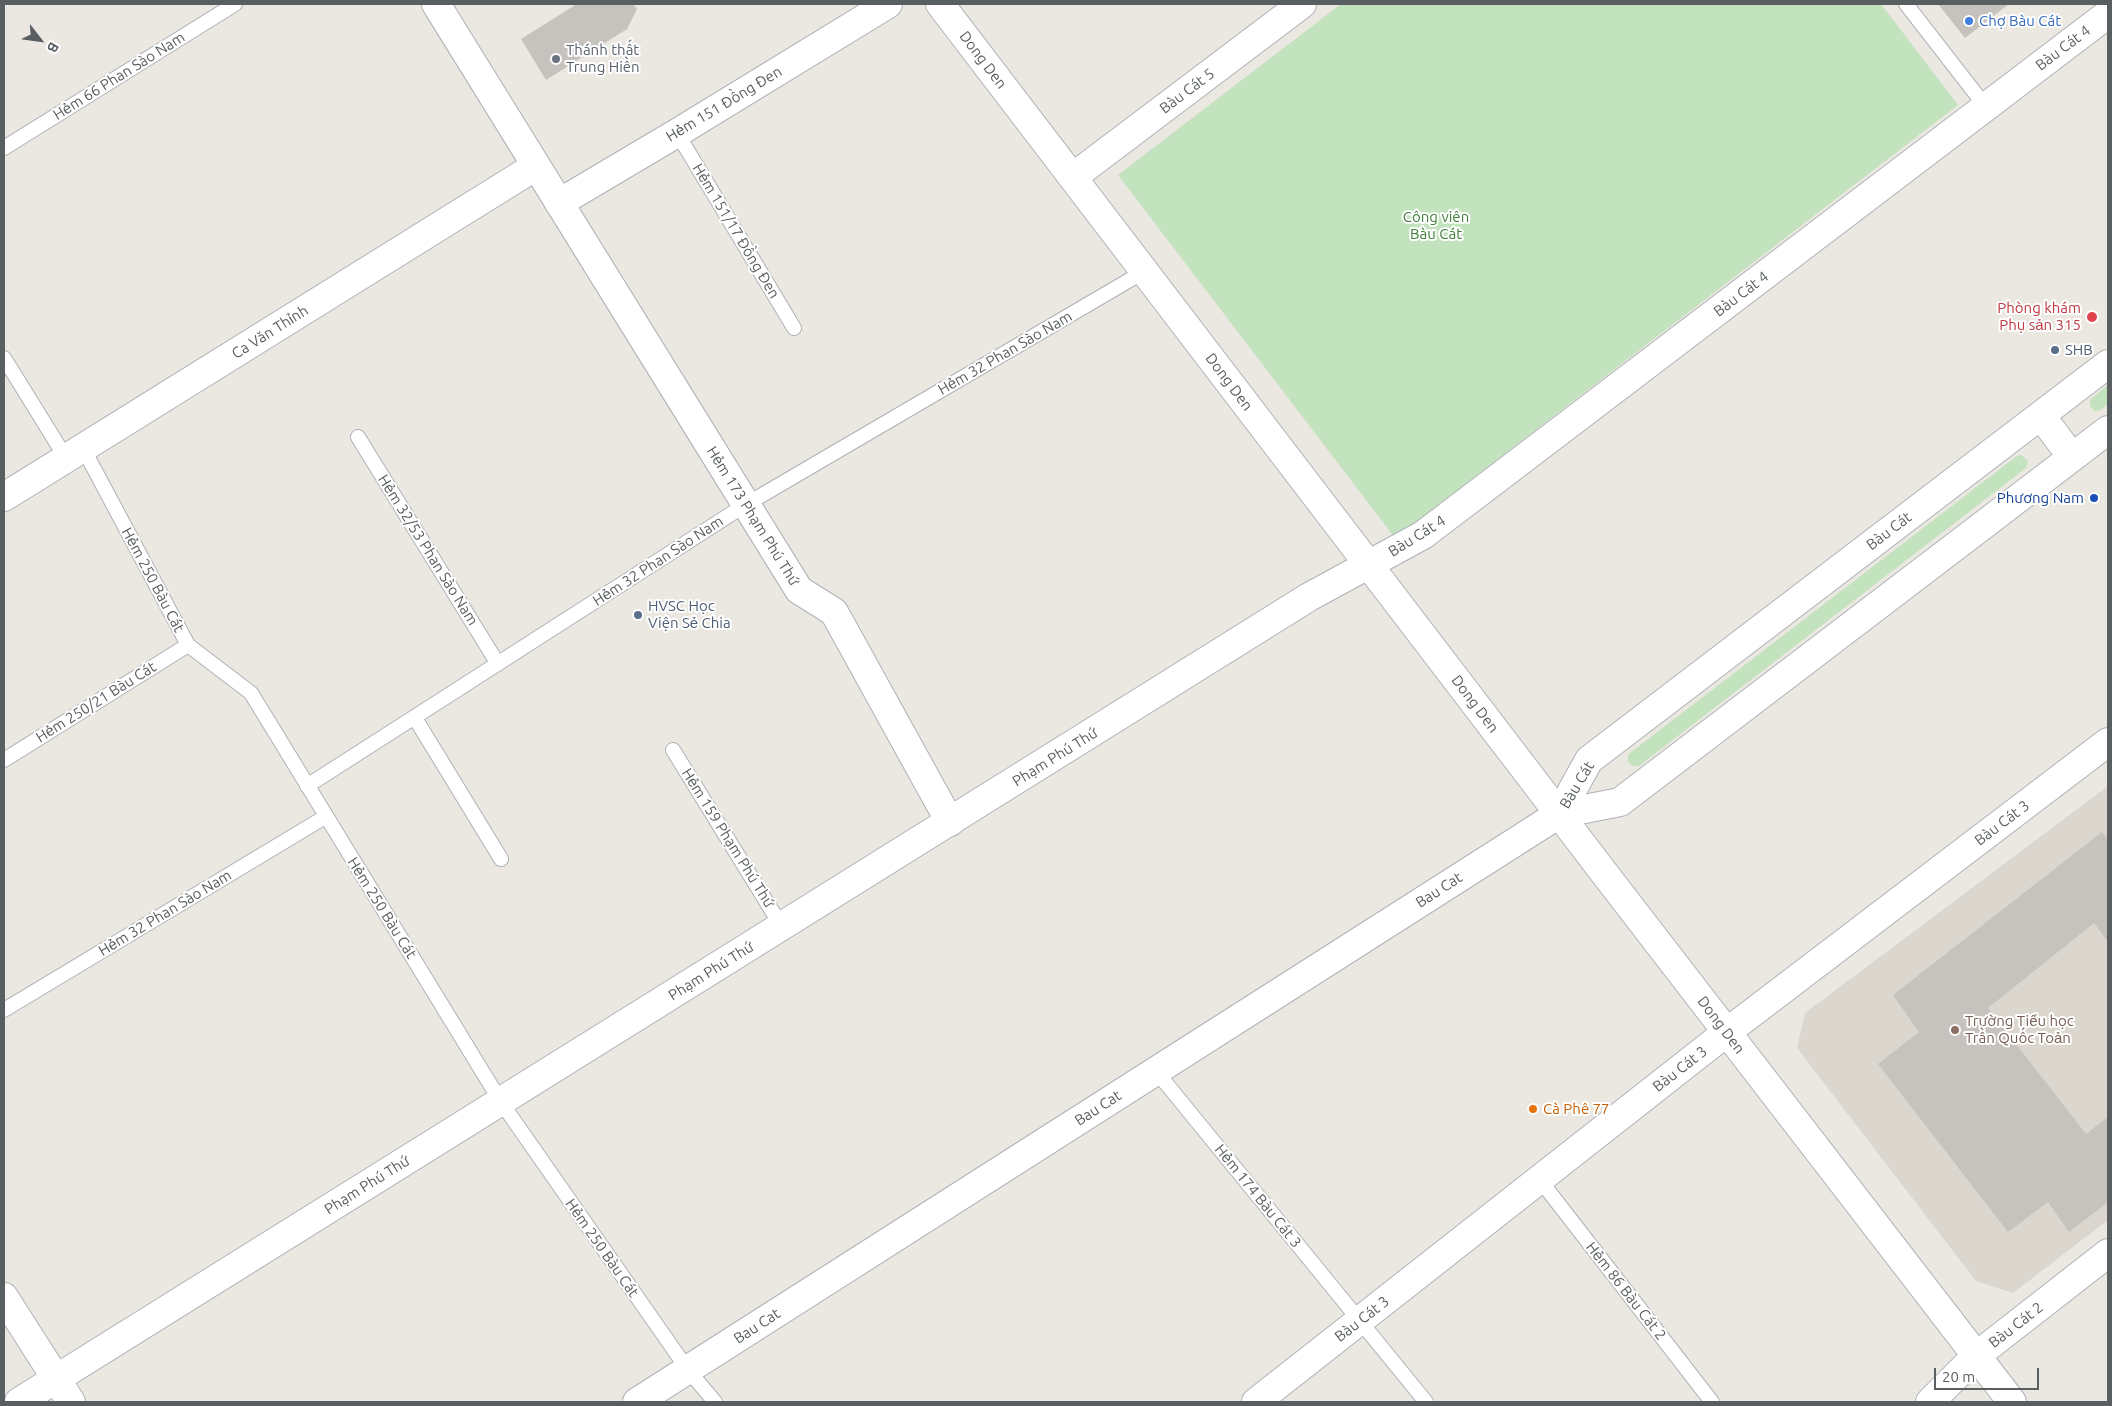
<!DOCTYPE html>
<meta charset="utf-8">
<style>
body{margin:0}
#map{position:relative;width:2112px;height:1406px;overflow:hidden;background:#ebe7e1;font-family:Ubuntu,sans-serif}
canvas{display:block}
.frame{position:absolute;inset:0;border:5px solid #595e61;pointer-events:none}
.north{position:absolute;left:15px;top:15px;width:50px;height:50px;-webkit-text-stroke:4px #fff;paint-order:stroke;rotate:120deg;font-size:14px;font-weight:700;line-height:20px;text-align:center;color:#595e61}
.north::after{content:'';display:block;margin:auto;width:18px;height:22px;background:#595e61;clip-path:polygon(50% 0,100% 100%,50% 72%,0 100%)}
.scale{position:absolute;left:1934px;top:1368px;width:105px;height:22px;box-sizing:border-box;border:2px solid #595e61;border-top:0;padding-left:6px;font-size:15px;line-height:18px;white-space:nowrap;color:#595e61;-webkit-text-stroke:4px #fff;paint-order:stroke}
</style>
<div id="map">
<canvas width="2112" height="1406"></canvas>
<div class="frame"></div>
<div class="north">B</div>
<div class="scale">20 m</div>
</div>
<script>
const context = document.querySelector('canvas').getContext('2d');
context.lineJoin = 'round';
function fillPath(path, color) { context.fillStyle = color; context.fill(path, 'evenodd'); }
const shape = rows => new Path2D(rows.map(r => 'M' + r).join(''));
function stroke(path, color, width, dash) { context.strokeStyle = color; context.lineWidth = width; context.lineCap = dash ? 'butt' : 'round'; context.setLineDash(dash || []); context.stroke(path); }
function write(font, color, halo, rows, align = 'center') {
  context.font = font + ' Ubuntu,sans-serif'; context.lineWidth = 4; context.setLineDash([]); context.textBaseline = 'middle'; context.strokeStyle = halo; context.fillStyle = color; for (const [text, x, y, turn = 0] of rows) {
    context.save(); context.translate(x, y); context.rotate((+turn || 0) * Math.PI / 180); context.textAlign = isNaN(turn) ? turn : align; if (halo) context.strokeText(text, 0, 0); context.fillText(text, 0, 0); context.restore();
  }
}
const education = shape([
 [2108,786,2108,1220,2013,1293,1976,1281,1797,1048,1805,1013]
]);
const green = shape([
 [1341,4,1881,4,1958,105,1395,538,1118,175],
 [2108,385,2108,404,2100,410,2095,411,2090,406,2090,400],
 [2021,455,2028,461,2026,468,1639,766,1634,766,1628,762,1628,756,1630,753,2017,456]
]);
const building = shape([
 [577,4,633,4,637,9,627,29,546,80,521,39],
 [1938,4,2009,4,1965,38],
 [2102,832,2108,840,2108,942,2094,923,1988,1008,2086,1134,2108,1117,2108,1202,2069,1232,2048,1202,2008,1232,1878,1064,1919,1032,1893,995]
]);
const service = shape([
 [1906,4,1986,107],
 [677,133,794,328],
 [4,148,235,4],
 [4,358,66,458],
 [358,437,498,664],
 [83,448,188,645,251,693,501,1102,688,1370,715,1402],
 [415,718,501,859],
 [673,750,782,927],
 [4,760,188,645],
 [307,786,745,505,1145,271],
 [4,1010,325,817],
 [1156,1071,1426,1402],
 [1540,1180,1712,1402]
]);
const minor = shape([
 [436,4,799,590,834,612,950,822],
 [1073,177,1302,4],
 [559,203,677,133,888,4],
 [4,497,536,166],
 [4,1297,71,1402],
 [1256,1402,1727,1032,2108,742],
 [1930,1402,1976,1356,2108,1253]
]);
const tertiary = shape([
 [940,4,1608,878,2012,1402],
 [2041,416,2072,457],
 [1559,814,1589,760,2108,364],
 [19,1402,1309,597,1423,535,2108,14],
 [637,1402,1559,814,1620,802,2108,430]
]);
const markers = [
 [1969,21,5,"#3f7fe0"],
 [556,59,5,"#6b7280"],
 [2092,317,6,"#e0444e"],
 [2055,350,5,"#5c6f8a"],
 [2094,498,5,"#1a4fb4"],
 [638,615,5,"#5c6f8a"],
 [1955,1030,5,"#8d6e63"],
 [1533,1109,5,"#e8710a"]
];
const shopNames = [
 ["Chợ Bàu Cát",1979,21]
];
const streetNames = [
 ["Bàu Cát 4",2063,48,-37],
 ["Dong Den",983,60,53],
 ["Hẻm 66 Phan Sào Nam",119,76,-32],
 ["Bàu Cát 5",1187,91,-37],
 ["Hẻm 151 Đồng Đen",724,104,-31],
 ["Hẻm 151/17 Đồng Đen",736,231,59],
 ["Bàu Cát 4",1741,294,-37],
 ["Ca Văn Thỉnh",270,332,-32],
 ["Hẻm 32 Phan Sào Nam",1005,353,-30],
 ["Dong Den",1229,382,53],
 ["Hẻm 173 Phạm Phú Thứ",753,516,58],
 ["Bàu Cát",1889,531,-37],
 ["Bàu Cát 4",1417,536,-32],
 ["Hẻm 32/53 Phan Sào Nam",428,550,58],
 ["Hẻm 32 Phan Sào Nam",658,561,-33],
 ["Hẻm 250 Bàu Cát",153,580,62],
 ["Hẻm 250/21 Bàu Cát",96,702,-32],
 ["Dong Den",1475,704,53],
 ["Phạm Phú Thứ",1055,757,-32],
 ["Bàu Cát",1577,785,-59],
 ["Bàu Cát 3",2002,823,-37],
 ["Hẻm 159 Phạm Phú Thứ",728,838,58],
 ["Bau Cat",1439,890,-33],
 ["Hẻm 250 Bàu Cát",382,908,58],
 ["Hẻm 32 Phan Sào Nam",165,913,-31],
 ["Phạm Phú Thứ",711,971,-32],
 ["Dong Den",1721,1025,53],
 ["Bàu Cát 3",1680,1069,-38],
 ["Bau Cat",1098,1108,-33],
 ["Phạm Phú Thứ",367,1185,-32],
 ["Hẻm 174 Bàu Cát 3",1258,1196,51],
 ["Hẻm 250 Bàu Cát",602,1248,55],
 ["Hẻm 86 Bàu Cát 2",1626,1291,52],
 ["Bàu Cát 3",1362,1319,-38],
 ["Bàu Cát 2",2016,1325,-38],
 ["Bau Cat",757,1326,-33]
];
const worshipNames = [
 ["Thánh thất",566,50],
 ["Trung Hiền",566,67]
];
const parkNames = [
 ["Công viên",1436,217],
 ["Bàu Cát",1436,234]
];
const healthNames = [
 ["Phòng khám",2081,308],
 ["Phụ sản 315",2081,325]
];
const serviceNames = [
 ["SHB",2065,350],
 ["HVSC Học",648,606],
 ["Viện Sẻ Chia",648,623]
];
const transitNames = [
 ["Phương Nam",2084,498]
];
const educationNames = [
 ["Trường Tiểu học",1965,1021],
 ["Trần Quốc Toản",1965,1038]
];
const foodNames = [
 ["Cà Phê 77",1543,1109]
];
fillPath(education, '#dbd7cf');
fillPath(green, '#c3e2be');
fillPath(building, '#c6c2bd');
stroke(service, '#aeb2b6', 16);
stroke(minor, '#aeb2b6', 30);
stroke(tertiary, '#aeb2b6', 30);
stroke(service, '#fff', 14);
stroke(minor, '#fff', 28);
stroke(tertiary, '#fff', 28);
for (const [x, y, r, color] of markers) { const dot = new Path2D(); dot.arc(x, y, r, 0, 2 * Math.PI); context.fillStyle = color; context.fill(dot); stroke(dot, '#fff', 2); }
write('15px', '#366cbe', '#fff', shopNames, 'left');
write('15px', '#595e61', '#fff', streetNames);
write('15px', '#5b616d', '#fff', worshipNames, 'left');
write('15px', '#3f8038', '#fff', parkNames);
write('15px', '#be3a42', '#fff', healthNames, 'right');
write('15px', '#4e5e75', '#fff', serviceNames, 'left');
write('15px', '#164399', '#fff', transitNames, 'right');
write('15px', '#785e54', '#fff', educationNames, 'left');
write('15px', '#c56008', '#fff', foodNames, 'left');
</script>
